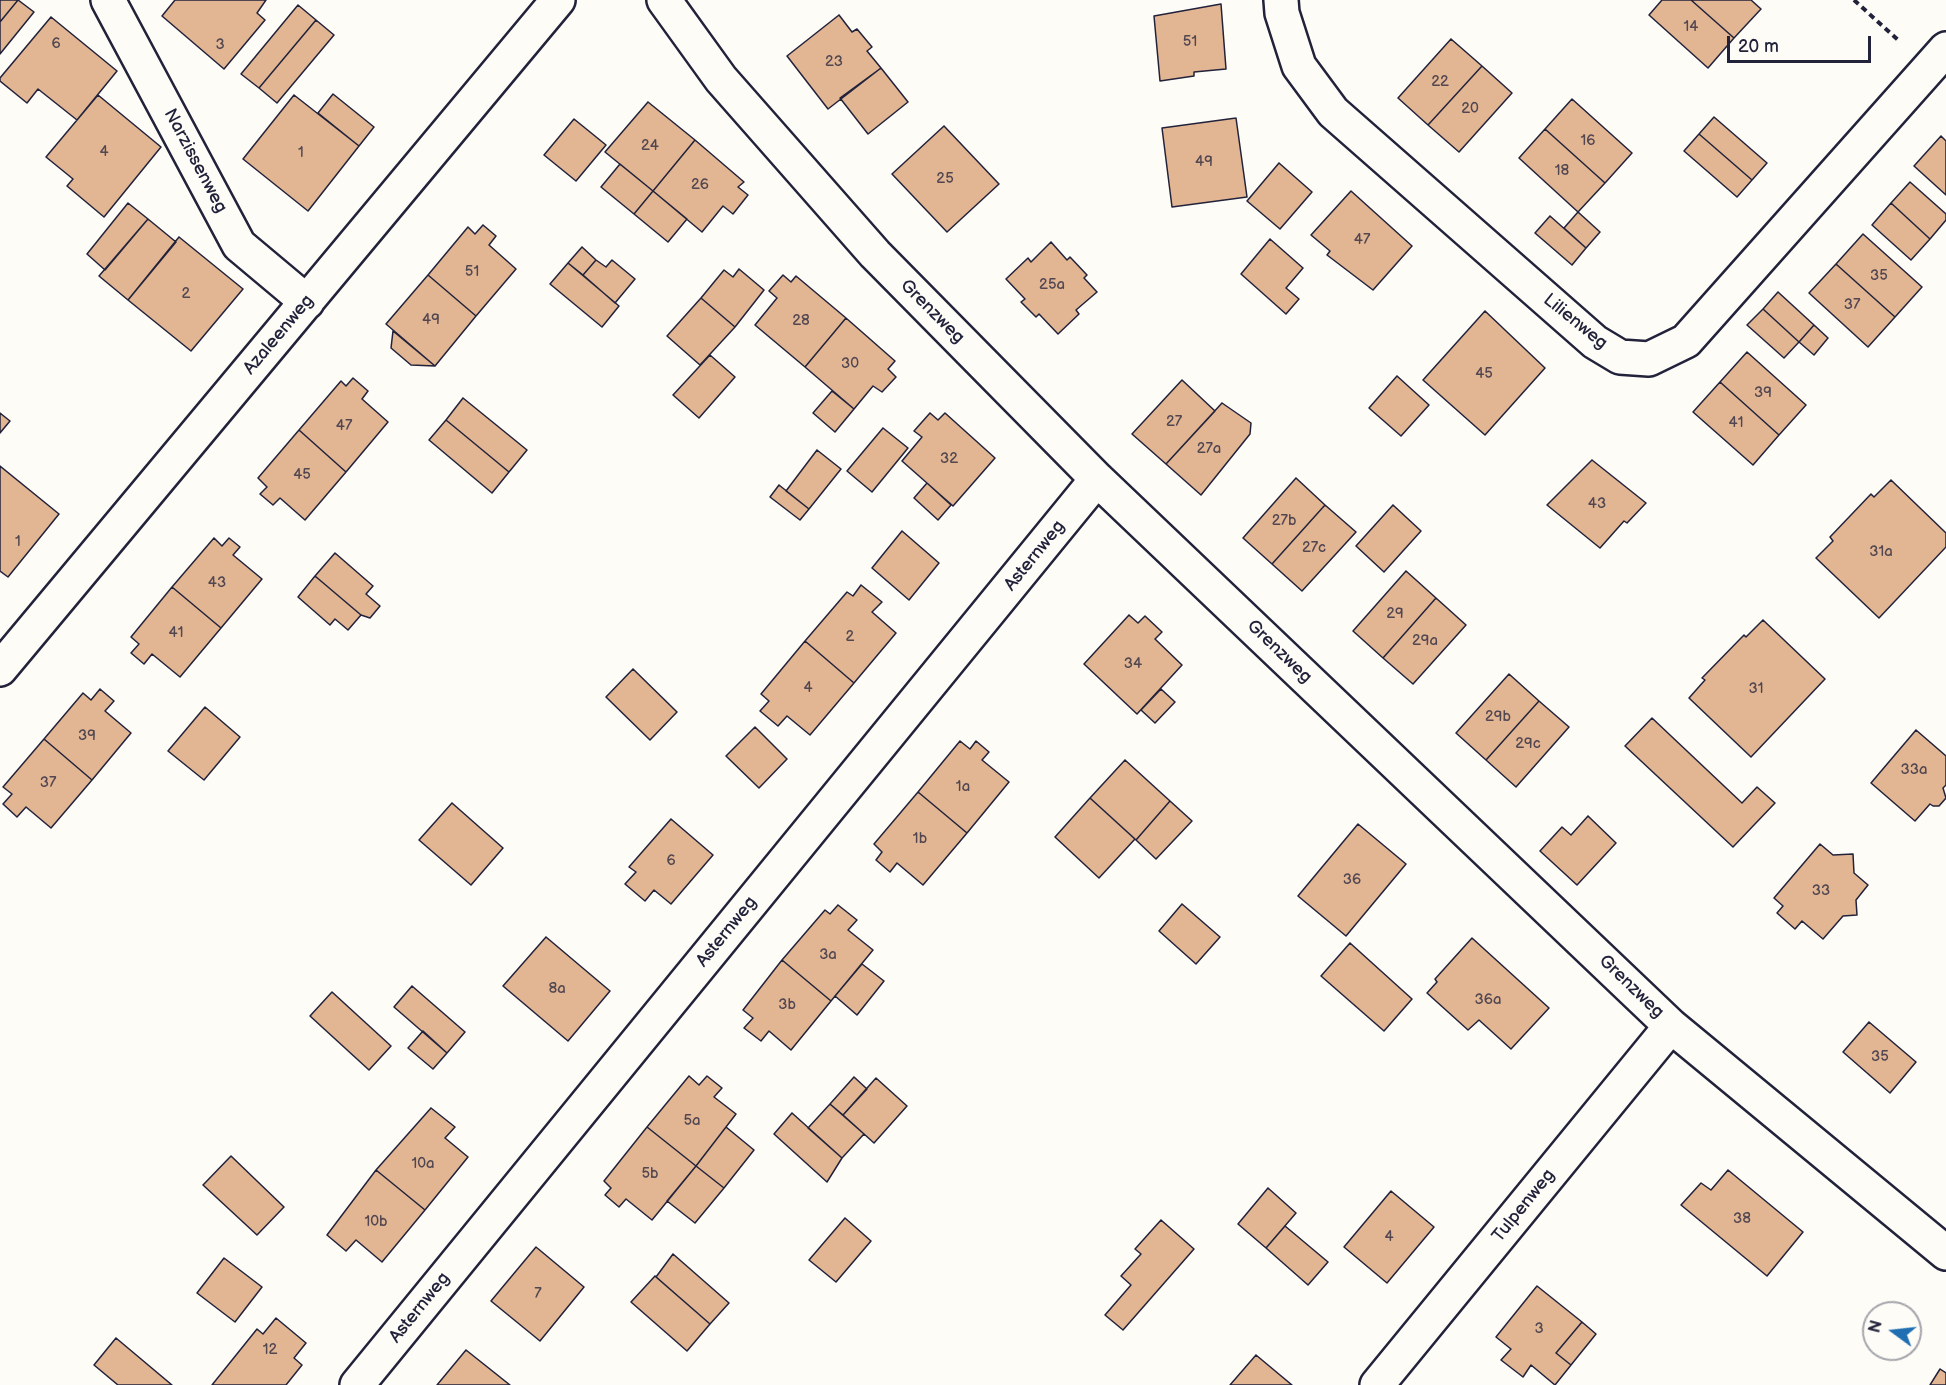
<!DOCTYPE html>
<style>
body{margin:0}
#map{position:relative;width:1946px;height:1385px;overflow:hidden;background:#fdfcf7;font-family:"Balsamiq Sans",sans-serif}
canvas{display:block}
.north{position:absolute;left:1862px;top:1301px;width:60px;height:60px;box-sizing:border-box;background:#fdfcf7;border:2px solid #a5a5ac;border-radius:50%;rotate:285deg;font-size:16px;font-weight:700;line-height:24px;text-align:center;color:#22223b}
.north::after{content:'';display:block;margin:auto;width:21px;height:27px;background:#1f6fb2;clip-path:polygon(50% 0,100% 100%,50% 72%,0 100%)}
.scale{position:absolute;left:1727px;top:36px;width:144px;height:27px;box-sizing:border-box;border:3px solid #22223b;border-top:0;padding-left:8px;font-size:18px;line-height:21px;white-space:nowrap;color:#22223b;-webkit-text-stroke:4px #fdfcf7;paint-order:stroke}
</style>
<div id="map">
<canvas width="1946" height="1385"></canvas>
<div class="north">N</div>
<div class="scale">20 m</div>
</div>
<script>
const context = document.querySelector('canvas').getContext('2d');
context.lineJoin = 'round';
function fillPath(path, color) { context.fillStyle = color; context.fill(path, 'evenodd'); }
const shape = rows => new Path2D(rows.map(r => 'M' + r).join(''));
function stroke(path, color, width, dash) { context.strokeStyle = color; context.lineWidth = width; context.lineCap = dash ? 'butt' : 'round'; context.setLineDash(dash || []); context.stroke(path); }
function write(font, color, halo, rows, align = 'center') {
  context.font = font + ' "Balsamiq Sans",sans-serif'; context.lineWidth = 5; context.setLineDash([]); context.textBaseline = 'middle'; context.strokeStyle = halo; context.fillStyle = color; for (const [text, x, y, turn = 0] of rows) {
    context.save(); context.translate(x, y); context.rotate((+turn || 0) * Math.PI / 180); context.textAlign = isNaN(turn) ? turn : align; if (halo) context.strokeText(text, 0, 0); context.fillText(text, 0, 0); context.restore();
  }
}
const building = shape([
 [0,0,18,0,0,22,0,0],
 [18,0,34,12,0,54,0,22,18,0],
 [175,0,266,0,257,13,265,20,224,69,162,16,175,0],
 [1662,0,1691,0,1734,38,1708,68,1649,15,1662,0],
 [1691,0,1751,0,1761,9,1734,38,1691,0],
 [1221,4,1226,69,1194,72,1194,76,1160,81,1154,16,1221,4],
 [298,5,316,20,259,88,241,74,298,5],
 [839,15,852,32,857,29,872,47,867,51,881,68,828,109,787,56,839,15],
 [51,17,117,71,77,120,38,89,27,103,0,81,0,78,51,17],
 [316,20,334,35,277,103,259,88,316,20],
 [1451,39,1482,66,1428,125,1398,98,1451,39],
 [1482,66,1512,93,1459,152,1428,125,1482,66],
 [881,68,908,102,868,134,840,98,881,68],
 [333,94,374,127,359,146,318,113,333,94],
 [98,95,161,147,104,217,67,186,73,179,46,157,98,95],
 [294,95,359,146,308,211,243,159,294,95],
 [1572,99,1632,153,1605,183,1545,129,1572,99],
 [648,102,695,140,653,191,605,152,648,102],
 [1714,117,1767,163,1752,180,1699,134,1714,117],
 [1236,118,1247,197,1172,207,1162,128,1236,118],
 [574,119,606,145,576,181,544,155,574,119],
 [944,126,999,184,947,232,892,174,944,126],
 [1545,129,1605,183,1578,212,1519,158,1545,129],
 [1699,134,1752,180,1737,197,1684,151,1699,134],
 [1941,136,1946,141,1946,195,1914,166,1941,136],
 [695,140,744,182,738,187,748,195,733,214,723,206,702,232,653,191,695,140],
 [1279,163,1312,192,1280,229,1247,201,1279,163],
 [620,164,653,191,634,214,601,187,620,164],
 [1910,182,1946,214,1946,220,1930,239,1891,203,1910,182],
 [653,191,687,219,668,242,634,214,653,191],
 [1351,191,1412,246,1373,290,1327,255,1330,251,1311,235,1351,191],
 [128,203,148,219,105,270,87,254,128,203],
 [1891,203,1930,239,1911,260,1872,225,1891,203],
 [1578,212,1600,232,1586,248,1564,228,1578,212],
 [1550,216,1586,248,1572,265,1535,233,1550,216],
 [148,219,176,242,128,300,99,276,148,219],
 [483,225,496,236,489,245,516,269,476,316,428,275,468,227,475,234,483,225],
 [1863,234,1922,287,1895,317,1836,264,1863,234],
 [179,237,243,289,191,351,128,300,179,237],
 [1270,239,1303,268,1286,288,1299,299,1286,314,1241,274,1270,239],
 [1051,242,1067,260,1070,257,1087,275,1084,278,1097,292,1076,310,1079,314,1058,334,1039,314,1036,317,1021,302,1025,299,1006,279,1028,258,1031,262,1051,242],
 [582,247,596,260,583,275,568,263,582,247],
 [596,260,606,267,612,260,635,279,615,303,583,275,596,260],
 [568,263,619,306,602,327,550,284,568,263],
 [1836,264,1895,317,1868,347,1809,293,1836,264],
 [739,269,764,290,735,327,701,298,724,270,733,277,739,269],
 [428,275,476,316,435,366,386,324,428,275],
 [783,275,791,282,796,276,846,318,805,367,755,325,777,298,769,291,783,275],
 [1778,292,1814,325,1799,342,1763,309,1778,292],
 [701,298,735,327,700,365,667,336,701,298],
 [1763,309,1799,342,1784,358,1747,325,1763,309],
 [1485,311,1545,368,1485,435,1423,380,1485,311],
 [846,318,895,361,888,369,896,377,882,392,873,386,854,409,805,367,846,318],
 [1814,325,1828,338,1814,355,1799,342,1814,325],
 [393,331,435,366,411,365,391,348,393,331],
 [1747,352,1806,405,1779,435,1720,382,1747,352],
 [710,355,735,377,699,418,673,395,710,355],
 [1397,376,1429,405,1401,436,1369,408,1397,376],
 [353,378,368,391,362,399,388,422,346,472,299,430,341,381,346,386,353,378],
 [1182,380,1215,411,1166,464,1132,434,1182,380],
 [1720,382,1779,435,1753,465,1693,412,1720,382],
 [832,391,854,409,835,432,813,413,832,391],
 [463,398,527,450,509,472,446,420,463,398],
 [1222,403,1251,423,1250,434,1201,495,1166,464,1222,403],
 [0,413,10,421,0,433,0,413],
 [930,413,938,420,945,413,995,458,953,506,902,461,922,437,914,431,930,413],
 [446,420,509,472,492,493,429,440,446,420],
 [883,428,908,448,872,492,847,471,883,428],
 [299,430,346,472,305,520,280,498,273,505,260,494,267,487,258,478,299,430],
 [817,450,841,469,809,509,786,491,817,450],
 [1592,460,1646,503,1627,523,1624,521,1600,548,1547,505,1592,460],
 [0,466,59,514,8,577,0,571,0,466],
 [1296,478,1325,505,1272,564,1243,538,1296,478],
 [1891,480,1946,533,1946,547,1879,618,1816,558,1833,541,1830,537,1871,494,1874,497,1891,480],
 [927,483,951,505,938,520,914,498,927,483],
 [779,485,809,509,800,520,770,497,779,485],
 [1325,505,1356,532,1302,591,1272,564,1325,505],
 [1393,505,1421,531,1384,572,1356,546,1393,505],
 [902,531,939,563,909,600,872,568,902,531],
 [214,538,222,546,229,538,240,547,233,555,262,579,221,628,172,587,214,538],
 [335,553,373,586,366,594,380,606,370,618,361,615,315,576,335,553],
 [1406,571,1436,598,1383,658,1353,631,1406,571],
 [315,576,361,615,348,630,335,619,330,625,298,597,315,576],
 [861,585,882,602,872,612,896,633,854,683,805,641,847,592,853,596,861,585],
 [172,587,221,628,180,677,152,654,144,664,131,653,139,644,131,637,172,587],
 [1436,598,1466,625,1413,684,1383,658,1436,598],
 [1129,615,1138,623,1145,616,1162,632,1155,639,1182,665,1137,714,1084,664,1129,615],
 [1763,620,1825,679,1751,757,1689,698,1705,680,1702,678,1744,635,1746,637,1763,620],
 [805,641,854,683,810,735,787,716,778,726,760,711,769,701,761,694,805,641],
 [633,669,677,712,650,740,606,697,633,669],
 [1509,674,1539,701,1486,760,1456,733,1509,674],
 [100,689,114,701,105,711,131,733,92,780,44,739,83,693,91,700,100,689],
 [1161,689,1175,702,1155,723,1141,710,1161,689],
 [1539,701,1569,727,1516,787,1486,760,1539,701],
 [205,707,240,737,204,780,168,751,205,707],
 [1652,718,1742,803,1757,787,1775,803,1733,847,1625,746,1652,718],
 [755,727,787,759,759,788,726,756,755,727],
 [1916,730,1946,756,1946,785,1943,788,1946,798,1939,806,1933,806,1930,804,1915,821,1871,783,1916,730],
 [44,739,92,780,51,828,26,807,17,817,3,804,12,794,3,787,44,739],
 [960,741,970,749,976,741,989,752,982,760,1009,782,967,833,918,792,960,741],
 [1125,760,1170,801,1136,840,1090,798,1125,760],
 [918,792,967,833,923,885,897,863,890,872,876,860,882,852,874,844,918,792],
 [1090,798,1135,839,1099,878,1055,837,1090,798],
 [1170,801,1192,821,1156,859,1136,840,1170,801],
 [452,803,503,848,471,885,419,840,452,803],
 [1588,816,1616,843,1577,885,1540,851,1562,827,1571,835,1588,816],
 [671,819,713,855,671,904,654,890,645,901,625,884,636,872,629,867,671,819],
 [1358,824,1406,864,1346,936,1298,896,1358,824],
 [1820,844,1833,855,1853,854,1854,873,1868,885,1856,900,1857,915,1843,916,1823,939,1802,921,1795,929,1777,913,1783,906,1774,898,1820,844],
 [1182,904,1220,937,1196,964,1159,931,1182,904],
 [838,905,857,920,848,930,873,950,831,1001,782,960,825,910,830,914,838,905],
 [546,937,610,991,568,1041,503,986,546,937],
 [1472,938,1549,1008,1511,1049,1479,1020,1468,1030,1427,993,1437,982,1435,979,1472,938],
 [1350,943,1412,999,1384,1031,1321,976,1350,943],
 [782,960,831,1001,791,1050,769,1031,761,1041,744,1028,753,1018,743,1010,782,960],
 [862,964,884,981,857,1015,835,996,862,964],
 [412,986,465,1032,447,1053,394,1007,412,986],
 [332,992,391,1046,369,1070,310,1016,332,992],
 [1869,1022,1916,1062,1890,1093,1843,1052,1869,1022],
 [423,1031,447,1053,433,1069,408,1048,423,1031],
 [689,1076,699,1085,707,1076,722,1088,714,1097,736,1114,696,1166,647,1127,689,1076],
 [854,1077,867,1089,843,1115,830,1104,854,1077],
 [876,1078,907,1106,874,1143,843,1115,876,1078],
 [830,1104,864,1134,842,1158,808,1128,830,1104],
 [431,1108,455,1127,445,1138,468,1157,425,1210,376,1170,431,1108],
 [792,1113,842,1158,827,1182,774,1134,792,1113],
 [647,1127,696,1166,652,1220,626,1199,619,1207,605,1195,611,1188,604,1181,647,1127],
 [726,1127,754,1150,724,1188,696,1166,726,1127],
 [231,1156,284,1207,257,1235,203,1185,231,1156],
 [696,1166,724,1188,695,1223,667,1201,696,1166],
 [376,1170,425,1210,382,1262,356,1240,346,1251,327,1235,376,1170],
 [1728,1170,1803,1232,1767,1276,1681,1205,1701,1183,1711,1190,1728,1170],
 [1268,1188,1296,1213,1266,1248,1238,1224,1268,1188],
 [1391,1191,1434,1227,1387,1283,1344,1247,1391,1191],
 [845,1218,871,1241,836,1282,809,1260,845,1218],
 [1161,1220,1194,1249,1123,1330,1105,1315,1131,1285,1121,1276,1141,1254,1135,1249,1161,1220],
 [1285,1226,1328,1262,1308,1285,1266,1248,1285,1226],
 [536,1247,584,1287,540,1341,491,1301,536,1247],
 [673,1254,729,1303,710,1324,656,1277,673,1254],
 [224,1258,262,1287,235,1322,197,1293,224,1258],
 [655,1276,710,1324,687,1351,631,1302,655,1276],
 [1537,1286,1582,1322,1556,1353,1571,1365,1555,1385,1531,1365,1523,1377,1501,1360,1511,1349,1496,1337,1537,1286],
 [276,1318,306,1343,294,1358,302,1365,286,1385,212,1385,257,1329,263,1334,276,1318],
 [1582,1322,1596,1334,1571,1365,1556,1353,1582,1322],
 [116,1338,172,1385,118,1385,94,1365,116,1338],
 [466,1350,510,1385,437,1385,466,1350],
 [1256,1355,1292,1385,1230,1385,1256,1355],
 [1940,1369,1946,1373,1946,1385,1930,1385,1940,1369]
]);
const path = shape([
 [1854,0,1898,40]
]);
const street = shape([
 [108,0,239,245,307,302],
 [664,0,721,79,875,254,1097,479,1671,1026,1946,1253],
 [1281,0,1282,13,1299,66,1333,112,1595,342,1620,357,1649,359,1686,341,1946,49],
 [0,669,558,0],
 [357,1385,1097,479],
 [1377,1385,1671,1026]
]);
const numberNames = [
 ["14",1691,27],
 ["51",1190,42],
 ["6",56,44],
 ["3",220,45],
 ["23",834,62],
 ["22",1440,82],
 ["20",1470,109],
 ["16",1588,141],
 ["24",650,146],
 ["4",104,152],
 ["1",301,153],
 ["49",1204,162],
 ["18",1562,171],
 ["25",945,179],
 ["26",700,185],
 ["47",1362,240],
 ["51",472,272],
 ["35",1879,276],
 ["25a",1052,285],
 ["2",186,294],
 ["37",1852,305],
 ["49",431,320],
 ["28",801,321],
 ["30",850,364],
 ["45",1484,374],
 ["39",1763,393],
 ["27",1174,422],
 ["41",1736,423],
 ["47",344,426],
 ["27a",1209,449],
 ["32",949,459],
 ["45",302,475],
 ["43",1597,504],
 ["27b",1284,521],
 ["1",18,542],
 ["27c",1314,548],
 ["31a",1881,552],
 ["43",217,583],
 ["29",1395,614],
 ["41",176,633],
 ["2",850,637],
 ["29a",1425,641],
 ["34",1133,664],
 ["4",808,688],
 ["31",1756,689],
 ["29b",1498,717],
 ["39",87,736],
 ["29c",1528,744],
 ["33a",1914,770],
 ["37",48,783],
 ["1a",963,787],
 ["1b",920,839],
 ["6",671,861],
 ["36",1352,880],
 ["33",1821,891],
 ["3a",828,955],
 ["8a",557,989],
 ["36a",1488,1000],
 ["3b",787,1005],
 ["35",1880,1057],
 ["5a",692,1121],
 ["10a",423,1164],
 ["5b",650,1174],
 ["38",1742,1219],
 ["10b",376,1222],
 ["4",1389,1237],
 ["7",538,1294],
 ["3",1539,1329],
 ["12",270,1350]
];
const streetNames = [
 ["Narzissenweg",195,161,62],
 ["Grenzweg",932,312,45],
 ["Lilienweg",1575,322,39],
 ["Azaleenweg",279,335,-50],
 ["Asternweg",1035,556,-51],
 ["Grenzweg",1279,652,44],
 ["Asternweg",727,932,-51],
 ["Grenzweg",1631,987,44],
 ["Tulpenweg",1524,1206,-51],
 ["Asternweg",420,1308,-51]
];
fillPath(building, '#e3b693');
stroke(building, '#22223b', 1.5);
stroke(street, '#22223b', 38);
stroke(path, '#22223b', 4, [6, 4.5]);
stroke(street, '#fdfcf7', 33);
write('15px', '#524751', null, numberNames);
write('18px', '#22223b', '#fdfcf7', streetNames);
</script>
